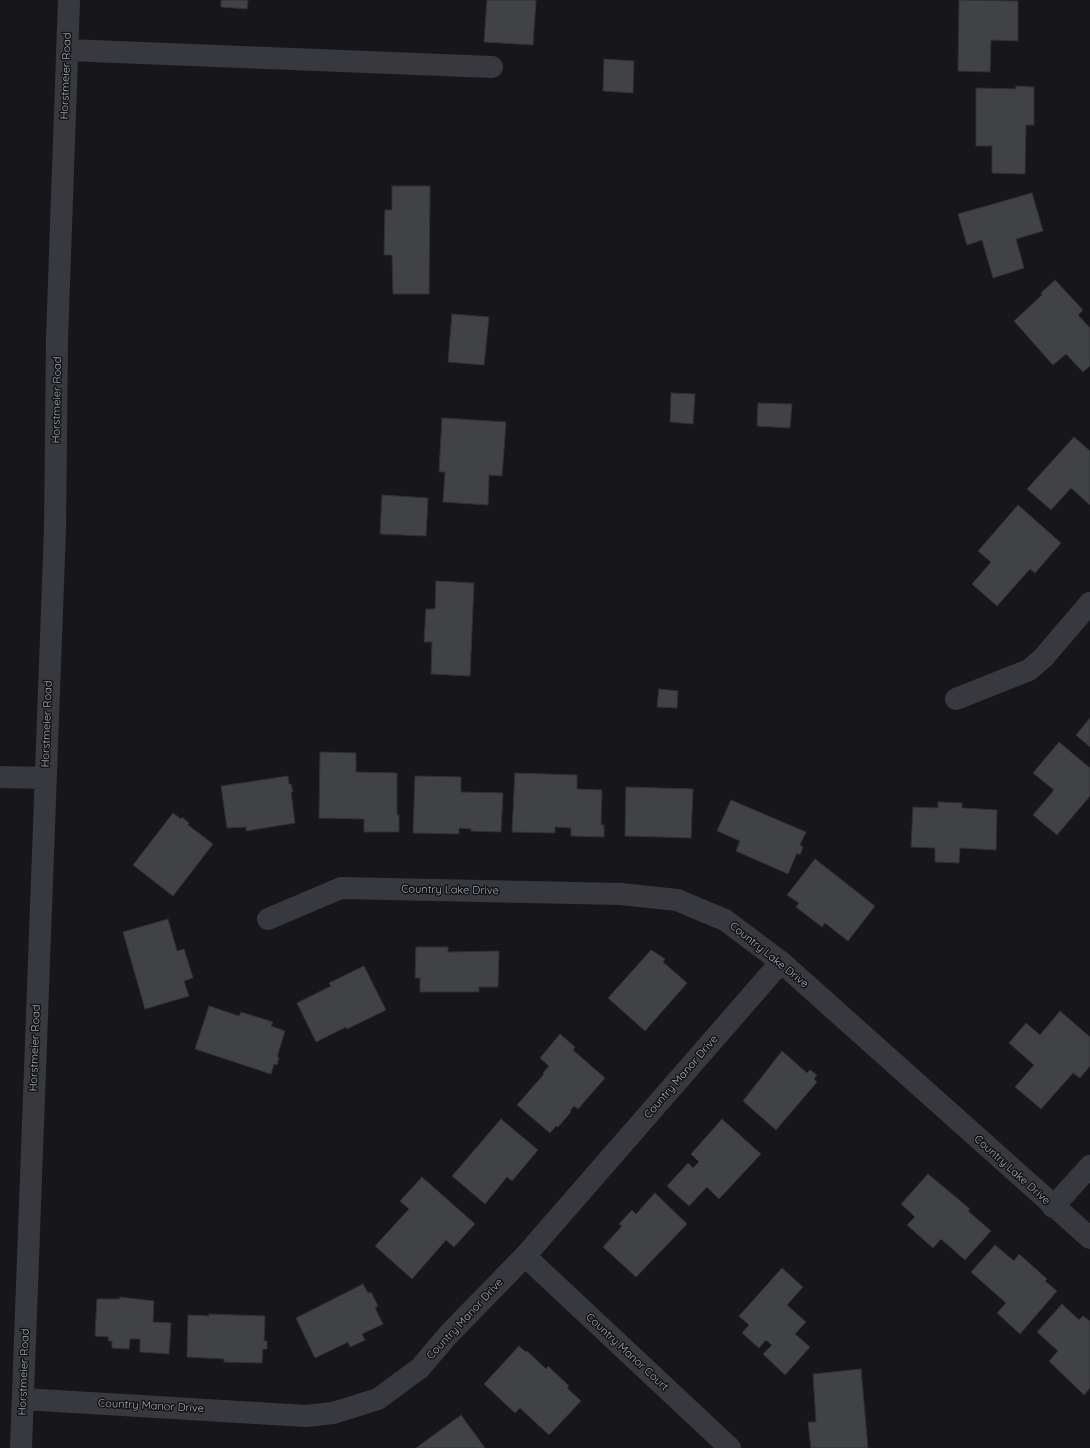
<!DOCTYPE html>
<style>
body{margin:0}
canvas{display:block;background:#171719}
</style>
<canvas width="1090" height="1448"></canvas>
<script>
const context = document.querySelector('canvas').getContext('2d');
context.lineJoin = 'round';
function fillPath(path, color) { context.fillStyle = color; context.fill(path, 'evenodd'); }
const shape = rows => new Path2D(rows.map(r => 'M' + r).join(''));
function stroke(path, color, width, dash) { context.strokeStyle = color; context.lineWidth = width; context.lineCap = dash ? 'butt' : 'round'; context.setLineDash(dash || []); context.stroke(path); }
function write(font, color, halo, rows, align = 'center') {
  context.font = font + ' Quicksand,sans-serif'; context.lineWidth = 3; context.setLineDash([]); context.textBaseline = 'middle'; context.strokeStyle = halo; context.fillStyle = color; for (const [text, x, y, turn = 0] of rows) {
    context.save(); context.translate(x, y); context.rotate((+turn || 0) * Math.PI / 180); context.textAlign = isNaN(turn) ? turn : align; if (halo) context.strokeText(text, 0, 0); context.fillText(text, 0, 0); context.restore();
  }
}
const building = shape([
 [221,0,248,0,247,9,221,7,221,0],
 [487,0,536,0,533,45,484,42,487,0],
 [959,0,1018,1,1018,41,991,40,990,72,958,71,959,0],
 [604,59,634,61,633,93,603,91,604,59],
 [1016,86,1034,87,1034,125,1026,125,1025,174,992,173,992,146,976,146,976,88,1016,89,1016,86],
 [392,186,430,186,429,294,393,294,392,255,384,255,385,210,392,210,392,186],
 [1032,193,1043,231,1016,239,1024,268,993,278,982,240,967,245,958,214,1032,193],
 [1055,280,1083,310,1078,315,1090,328,1090,366,1083,372,1066,354,1053,365,1014,321,1042,295,1041,293,1055,280],
 [452,314,489,317,484,365,448,362,452,314],
 [671,393,695,394,693,424,670,422,671,393],
 [758,403,792,404,790,428,757,426,758,403],
 [442,418,506,422,502,476,489,475,488,505,443,502,445,472,439,472,442,418],
 [1074,437,1090,451,1090,505,1071,488,1051,510,1027,489,1074,437],
 [382,495,428,498,426,536,380,534,382,495],
 [1018,505,1061,543,1035,573,1030,569,997,606,972,584,991,562,978,551,1018,505],
 [436,581,474,583,470,676,431,674,432,642,424,642,426,609,435,609,436,581],
 [659,689,678,691,677,708,657,707,659,689],
 [1090,718,1090,747,1076,735,1090,718],
 [1059,742,1090,768,1090,796,1057,835,1033,815,1054,790,1033,773,1059,742],
 [320,752,356,753,356,772,397,773,397,815,399,815,399,832,364,832,364,819,319,818,320,752],
 [515,773,577,775,577,789,602,790,601,825,604,825,604,837,571,836,571,828,555,827,555,833,512,832,515,773],
 [288,776,289,784,291,784,293,792,291,792,295,823,246,831,246,827,227,828,221,786,288,776],
 [415,776,461,777,461,792,503,793,501,832,471,831,471,829,459,828,459,834,413,833,415,776],
 [626,787,693,789,691,838,625,836,626,787],
 [731,800,806,832,800,845,803,847,800,855,797,853,788,874,736,851,740,841,717,831,731,800],
 [938,802,962,803,962,808,997,810,996,850,960,848,959,863,935,862,935,848,911,847,913,807,938,808,938,802],
 [173,813,181,819,182,817,189,823,188,825,213,844,173,896,133,865,173,813],
 [815,859,875,906,848,941,825,923,822,927,796,907,799,903,787,895,815,859],
 [168,919,177,951,184,949,193,978,184,981,189,996,145,1009,123,932,168,919],
 [416,947,448,947,448,952,499,951,498,987,479,987,479,992,420,992,420,978,415,978,416,947],
 [651,950,665,959,663,962,687,983,645,1031,608,998,651,950],
 [364,966,386,1010,347,1029,346,1027,316,1042,297,1003,331,986,329,983,364,966],
 [209,1006,239,1016,241,1012,273,1022,271,1026,285,1031,277,1057,279,1057,277,1065,274,1064,271,1074,195,1049,209,1006],
 [1060,1011,1090,1037,1090,1066,1080,1078,1073,1073,1041,1109,1015,1087,1034,1065,1009,1043,1026,1023,1040,1035,1060,1011],
 [560,1034,575,1047,573,1050,605,1078,578,1109,574,1106,570,1111,571,1112,558,1127,556,1126,550,1133,517,1105,544,1074,543,1073,549,1066,540,1058,560,1034],
 [782,1051,807,1073,810,1070,817,1075,814,1079,817,1082,776,1130,743,1101,782,1051],
 [501,1119,538,1150,512,1181,507,1177,485,1204,452,1176,501,1119],
 [722,1119,761,1154,719,1199,707,1187,689,1206,667,1186,688,1163,693,1168,699,1162,691,1154,722,1119],
 [928,1174,970,1209,968,1211,991,1231,965,1260,941,1239,933,1248,907,1225,915,1217,901,1204,928,1174],
 [422,1177,475,1224,454,1247,446,1240,412,1279,375,1246,409,1209,400,1201,422,1177],
 [655,1193,687,1224,636,1277,603,1247,622,1226,619,1224,632,1210,636,1214,655,1193],
 [995,1245,1014,1261,1019,1254,1047,1279,1045,1281,1057,1291,1020,1334,997,1313,1006,1303,971,1272,995,1245],
 [782,1268,803,1287,787,1305,806,1322,795,1334,810,1347,785,1375,763,1354,772,1345,766,1340,759,1348,742,1333,749,1325,739,1316,782,1268],
 [363,1284,368,1293,371,1292,378,1306,375,1308,383,1324,362,1334,365,1340,350,1347,348,1342,315,1358,296,1318,363,1284],
 [120,1297,154,1301,153,1322,171,1323,169,1354,140,1352,140,1339,130,1339,129,1349,112,1348,112,1341,108,1341,109,1337,95,1336,97,1299,120,1299,120,1297],
 [1062,1304,1079,1320,1083,1316,1090,1321,1090,1388,1084,1395,1049,1361,1058,1351,1037,1332,1062,1304],
 [209,1314,265,1316,264,1341,267,1341,267,1349,263,1349,262,1363,224,1362,224,1359,187,1357,188,1315,209,1316,209,1314],
 [519,1346,526,1352,527,1351,546,1369,548,1366,569,1386,567,1388,581,1401,549,1435,520,1408,515,1413,484,1384,519,1346],
 [861,1369,868,1448,811,1448,808,1422,816,1422,813,1374,861,1369],
 [461,1415,485,1448,416,1448,461,1415]
]);
const minor = shape([
 [67,50,492,67],
 [956,699,1029,670,1043,658,1090,603],
 [0,777,45,778],
 [268,919,341,888,621,894,677,900,725,920,781,962,1090,1238],
 [1053,1207,1090,1166],
 [525,1256,730,1448],
 [23,1399,306,1416,333,1413,378,1399,420,1368,448,1335,525,1256,781,962],
 [21,1448,55,529,57,339,69,0]
]);
const streetNames = [
 ["Horstmeier Road",66,76,-88],
 ["Horstmeier Road",57,400,-89],
 ["Horstmeier Road",47,724,-88],
 ["Country Lake Drive",450,890,1],
 ["Country Lake Drive",769,955,39],
 ["Horstmeier Road",35,1048,-88],
 ["Country Manor Drive",681,1077,-49],
 ["Country Lake Drive",1012,1170,42],
 ["Country Manor Drive",465,1319,-47],
 ["Country Manor Court",627,1352,43],
 ["Horstmeier Road",24,1372,-88],
 ["Country Manor Drive",151,1406,3]
];
fillPath(building, '#414246');
stroke(building, '#313135', 1);
stroke(minor, '#38393f', 22);
write('11px', '#a8afba', '#121214', streetNames);
</script>
